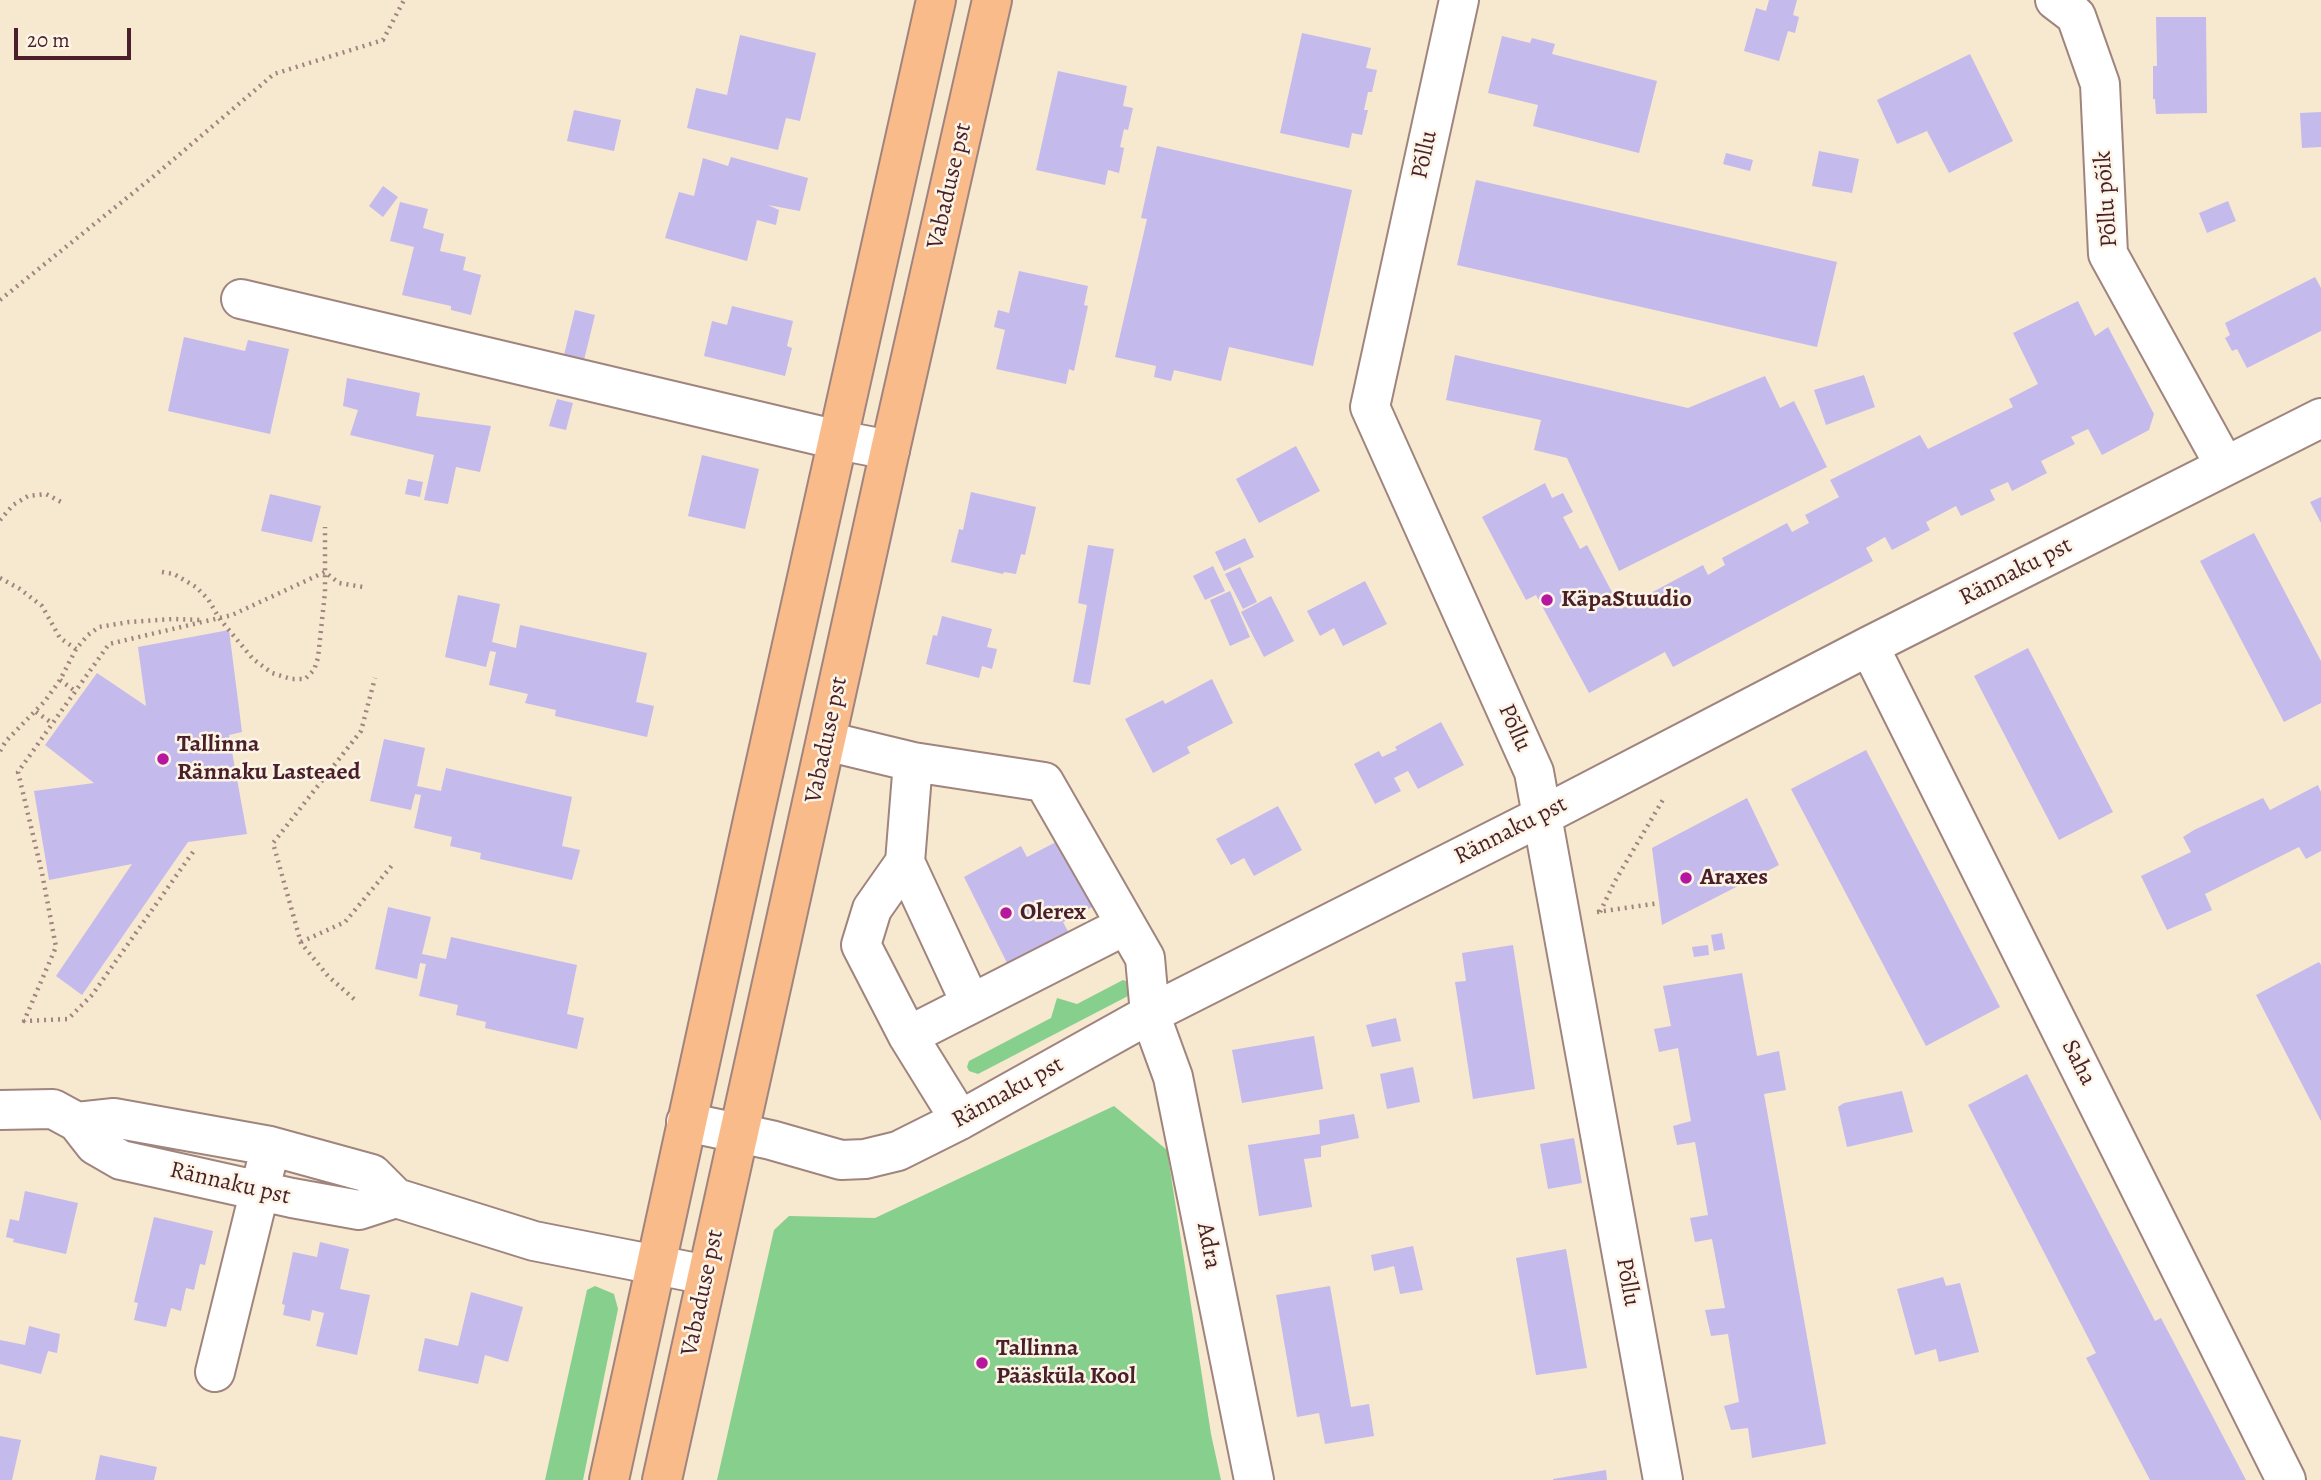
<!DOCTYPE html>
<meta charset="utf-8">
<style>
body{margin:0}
#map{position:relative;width:2321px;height:1480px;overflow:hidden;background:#f7e8d0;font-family:Alegreya,serif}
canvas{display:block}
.scale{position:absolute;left:14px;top:28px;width:117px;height:32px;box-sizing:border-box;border:4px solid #4a1f2b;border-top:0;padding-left:9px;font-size:21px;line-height:24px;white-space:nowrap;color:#4a1f2b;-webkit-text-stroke:5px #fcf5e5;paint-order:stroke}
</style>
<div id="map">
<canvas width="2321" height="1480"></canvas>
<div class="scale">20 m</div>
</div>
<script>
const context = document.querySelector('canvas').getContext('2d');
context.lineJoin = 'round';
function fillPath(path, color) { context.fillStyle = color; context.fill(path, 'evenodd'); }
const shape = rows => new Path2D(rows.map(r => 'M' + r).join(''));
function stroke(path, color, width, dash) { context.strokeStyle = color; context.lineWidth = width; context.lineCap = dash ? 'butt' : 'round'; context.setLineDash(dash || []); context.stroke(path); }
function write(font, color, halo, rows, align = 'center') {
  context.font = font + ' Alegreya,serif'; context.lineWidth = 5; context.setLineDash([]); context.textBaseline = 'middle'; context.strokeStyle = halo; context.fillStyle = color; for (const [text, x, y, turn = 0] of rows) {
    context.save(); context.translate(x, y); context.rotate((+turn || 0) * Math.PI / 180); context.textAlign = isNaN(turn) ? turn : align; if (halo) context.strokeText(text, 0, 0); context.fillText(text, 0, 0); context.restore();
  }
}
const green = shape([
 [1123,980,1128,982,1131,993,1128,996,978,1074,969,1071,967,1067,969,1061,1051,1018,1057,998,1077,1004],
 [1114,1106,1167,1150,1211,1434,1221,1480,717,1480,774,1230,789,1216,875,1218],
 [595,1286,614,1294,618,1309,583,1480,545,1480,587,1290]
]);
const building = shape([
 [1769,0,1797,0,1793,15,1799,17,1795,33,1788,31,1779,61,1744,51,1756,8,1766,11],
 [2156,17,2206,17,2207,113,2156,114,2155,99,2153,99,2153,66,2157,66],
 [1302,33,1371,48,1366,68,1377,70,1372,92,1368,92,1364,110,1368,110,1362,135,1352,133,1349,148,1280,133],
 [740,35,816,53,800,121,786,118,778,150,687,128,696,88,727,95],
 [1502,36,1530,43,1532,38,1555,44,1552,54,1657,81,1639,153,1533,126,1538,105,1488,93],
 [1970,54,2013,141,1949,173,1927,131,1897,144,1877,100],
 [1058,71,1127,86,1123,106,1133,108,1128,130,1124,129,1120,147,1124,148,1119,173,1108,170,1105,185,1036,170],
 [574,110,621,120,614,151,567,141],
 [2321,112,2321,147,2302,148,2300,113],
 [1157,146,1352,190,1313,366,1229,347,1221,381,1174,370,1171,381,1154,377,1156,366,1115,357,1147,219,1141,218],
 [1819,151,1859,159,1852,193,1812,186],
 [1726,153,1753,160,1750,171,1723,164],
 [731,157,808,178,800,211,768,205,779,210,776,225,757,220,747,261,665,238,679,192,694,196,703,158,728,166],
 [1476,180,1837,262,1817,347,1457,265],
 [383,186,398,197,383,217,369,206],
 [2228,201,2236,221,2207,233,2199,213],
 [400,202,428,209,423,228,444,234,440,251,466,257,463,270,481,275,471,315,451,310,451,306,402,295,414,247,390,241],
 [1019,271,1088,286,1084,305,1088,306,1074,371,1069,369,1066,384,996,369,1005,330,994,327,998,310,1009,313],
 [2315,277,2321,288,2321,331,2247,368,2237,349,2232,351,2225,338,2230,335,2225,323],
 [2078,301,2095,336,2108,327,2154,414,2149,430,2102,455,2088,429,2071,437,2075,444,2041,461,2047,473,2012,491,2008,482,1990,490,1995,500,1961,516,1956,506,1926,522,1930,530,1892,550,1885,537,1866,548,1873,561,1673,667,1665,652,1589,693,1536,595,1526,600,1482,517,1545,483,1552,498,1563,493,1573,512,1563,517,1580,549,1587,545,1621,609,1703,565,1708,575,1725,565,1722,558,1787,523,1792,532,1809,523,1805,515,1839,497,1830,480,1920,435,1928,449,2013,407,2009,399,2038,384,2013,333],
 [732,306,793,321,787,346,792,348,785,376,704,356,712,321,727,325],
 [575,310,595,315,584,360,564,355],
 [184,337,245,351,248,340,289,349,270,434,168,411],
 [1455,355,1688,408,1765,376,1780,408,1794,401,1827,467,1619,571,1567,458,1534,450,1541,420,1446,400],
 [1864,375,1875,407,1826,425,1814,390],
 [347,378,420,393,416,416,491,426,480,472,456,467,448,504,424,500,434,455,350,435,358,410,343,406],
 [557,399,573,403,566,430,549,426],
 [1296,446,1320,491,1259,523,1236,479],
 [702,455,759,469,745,529,688,516],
 [408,479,423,482,420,497,405,494],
 [971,492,1036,507,1025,555,1021,554,1016,574,1004,572,1003,574,951,562,959,529,963,530],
 [270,494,321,506,312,542,261,531],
 [2321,497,2321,523,2310,502],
 [2254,533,2321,661,2321,703,2284,722,2200,561],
 [1245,538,1254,557,1224,571,1215,552],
 [1088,545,1114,549,1090,685,1073,682,1087,605,1078,603],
 [1213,566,1225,591,1205,600,1193,576],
 [1240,567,1257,602,1243,609,1225,574],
 [1365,581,1387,624,1343,646,1334,628,1320,636,1307,611],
 [1230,591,1250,637,1230,646,1210,600],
 [458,595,500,604,492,642,516,648,520,625,647,653,636,702,654,706,647,737,555,716,556,710,525,703,528,694,489,685,496,652,490,651,486,667,445,657],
 [1271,596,1294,641,1264,657,1241,612],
 [942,616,992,629,987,647,997,649,992,669,982,666,979,678,926,664,933,635,937,636],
 [229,630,242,732,229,735,247,834,188,842,82,995,56,976,132,864,49,880,34,791,94,783,45,745,97,673,146,706,138,647],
 [2028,648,2113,812,2059,840,1974,676],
 [1212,679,1233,723,1187,747,1190,753,1153,773,1125,719,1163,700,1165,704],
 [1441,722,1464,765,1418,789,1408,771,1394,778,1401,791,1375,804,1354,764,1379,751,1382,757,1397,750,1395,747],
 [384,739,425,748,417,786,441,791,446,768,572,797,562,846,580,850,572,880,480,859,481,853,450,846,452,837,414,828,421,795,415,794,411,810,370,801],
 [1866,750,2000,1007,1926,1046,1791,789],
 [2318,785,2321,792,2321,851,2306,859,2299,847,2205,894,2212,910,2167,930,2141,876,2191,852,2183,837,2194,830,2263,798,2270,810],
 [1747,798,1779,865,1662,925,1652,848],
 [1278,806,1302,850,1254,876,1244,858,1231,865,1216,839],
 [1058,841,1094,906,1063,922,1072,939,1013,970,1007,963,964,877,1021,846,1027,857],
 [388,907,431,917,422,954,446,959,451,937,577,965,567,1014,584,1018,577,1049,485,1028,486,1022,456,1015,458,1005,419,996,426,964,420,963,417,979,375,969],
 [1722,933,1725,949,1714,951,1711,935],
 [1513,945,1535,1089,1473,1099,1455,982,1466,981,1462,953],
 [1708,945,1709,955,1694,957,1692,947],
 [2319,962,2321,965,2321,1121,2256,995],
 [1742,973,1757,1056,1779,1051,1786,1090,1764,1094,1826,1444,1752,1458,1748,1428,1731,1430,1724,1406,1739,1402,1728,1334,1711,1336,1705,1310,1725,1308,1712,1239,1695,1242,1690,1218,1708,1215,1695,1142,1677,1145,1673,1126,1691,1121,1678,1048,1659,1052,1654,1029,1671,1026,1663,986],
 [1396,1018,1401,1041,1372,1047,1366,1025],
 [1314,1036,1323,1089,1242,1103,1232,1050],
 [1413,1067,1420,1102,1387,1109,1380,1074],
 [2027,1074,2155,1321,2161,1318,2246,1480,2150,1480,2086,1358,2096,1353,1968,1105],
 [1902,1091,1913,1132,1847,1147,1838,1107,1844,1103],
 [1354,1114,1359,1138,1321,1146,1321,1157,1304,1159,1312,1207,1259,1216,1248,1145,1320,1134,1319,1120],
 [1574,1138,1582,1183,1548,1189,1540,1144],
 [25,1191,78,1203,66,1254,13,1242,14,1239,6,1237,10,1219,19,1221],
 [154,1217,213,1231,205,1265,200,1264,194,1290,186,1288,181,1311,171,1308,166,1327,134,1320,138,1303,134,1302],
 [320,1242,349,1249,340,1289,370,1295,357,1355,316,1346,324,1313,312,1310,310,1321,283,1315,285,1305,282,1304,293,1252,317,1257],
 [1413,1246,1423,1290,1400,1294,1394,1266,1374,1271,1371,1255],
 [1566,1249,1587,1368,1536,1375,1516,1258],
 [1943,1277,1946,1286,1960,1283,1979,1352,1939,1362,1936,1349,1915,1355,1897,1289],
 [1330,1286,1351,1407,1369,1404,1374,1436,1325,1444,1319,1413,1297,1417,1276,1295],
 [471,1292,523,1307,508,1362,485,1355,478,1384,418,1371,425,1338,458,1346],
 [29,1326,60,1334,57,1353,48,1351,41,1374,0,1364,0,1340,25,1345],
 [0,1436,21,1440,12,1480,0,1480],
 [100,1455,157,1467,154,1480,95,1480],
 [1606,1470,1607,1480,1553,1480,1553,1479]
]);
const path = shape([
 [0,300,154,176,274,74,383,40,404,0],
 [0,520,13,505,28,496,46,494,65,504],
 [162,572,174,574,196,587,208,599,219,618,253,659,272,673,291,679,305,679,314,670,318,658,325,592,325,527],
 [0,578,20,589,42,606,60,638,76,649],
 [60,680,75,691],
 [36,712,52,723],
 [0,751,6,741,45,701,60,680,76,649,88,635,99,627,129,622,173,619,201,620],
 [193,852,92,995,68,1019,24,1021,56,947,42,873,18,772,109,644,232,615,325,572,339,583,363,587],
 [1597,912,1659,903],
 [1600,912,1615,881,1664,798],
 [301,942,345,922,394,863],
 [354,999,328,976,301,943,273,843,361,731,375,678]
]);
const minor = shape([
 [1459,0,1370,407,1534,772,1663,1480],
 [2055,0,2076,16,2100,84,2108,254,2225,466],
 [241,299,838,440,890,450],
 [1869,646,2286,1480],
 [826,741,913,762,1044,782,1145,958,1150,1014,1173,1077,1254,1480],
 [913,762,905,862,872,909,861,945,908,1036,960,1120],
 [905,862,971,1004],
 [908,1036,1126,925],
 [0,1110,53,1109,77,1122,95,1145,121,1160,292,1198,359,1210,396,1198],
 [77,1122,114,1118,270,1146,372,1174,396,1198,534,1241,707,1275],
 [686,1122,771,1140,841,1160,865,1159,898,1151,960,1120,1150,1014,1542,816,1869,646,2321,418],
 [215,1372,266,1165]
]);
const highway = shape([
 [609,1480,754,815,936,0],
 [662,1480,890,450,992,0]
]);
const markers = [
 [1547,600,7,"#b5179e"],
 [163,759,7,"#b5179e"],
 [1686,878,7,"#b5179e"],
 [1006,913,7,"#b5179e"],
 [982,1363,7,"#b5179e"]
];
const streetNames = [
 ["Põllu",1425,155,-78],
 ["Vabaduse pst",950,186,-77],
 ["Põllu põik",2107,199,-94],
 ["Rännaku pst",2016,572,-27],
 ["Põllu",1514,728,66],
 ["Vabaduse pst",827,740,-78],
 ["Rännaku pst",1511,831,-27],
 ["Saha",2078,1063,63],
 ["Rännaku pst",1008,1093,-29],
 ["Rännaku pst",230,1184,13],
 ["Adra",1208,1246,79],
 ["Põllu",1627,1282,80],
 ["Vabaduse pst",703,1293,-78]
];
const poiNames = [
 ["KäpaStuudio",1561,600],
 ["Tallinna",177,745],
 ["Rännaku Lasteaed",177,773],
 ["Araxes",1700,878],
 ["Olerex",1020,913],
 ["Tallinna",996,1349],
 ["Pääsküla Kool",996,1377]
];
fillPath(green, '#86cf8c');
fillPath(building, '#c5baec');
stroke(minor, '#a0847e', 42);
stroke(highway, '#a0847e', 42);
stroke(path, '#a0847e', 4.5, [2, 5]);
stroke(minor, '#fff', 38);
stroke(highway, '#fabb8b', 38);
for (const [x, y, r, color] of markers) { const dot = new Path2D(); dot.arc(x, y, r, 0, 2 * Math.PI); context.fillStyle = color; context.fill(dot); stroke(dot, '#fcf5e5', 2.5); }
write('24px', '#4a1f2b', '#fcf5e5', streetNames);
write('bold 24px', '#4a1f2b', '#fcf5e5', poiNames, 'left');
</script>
